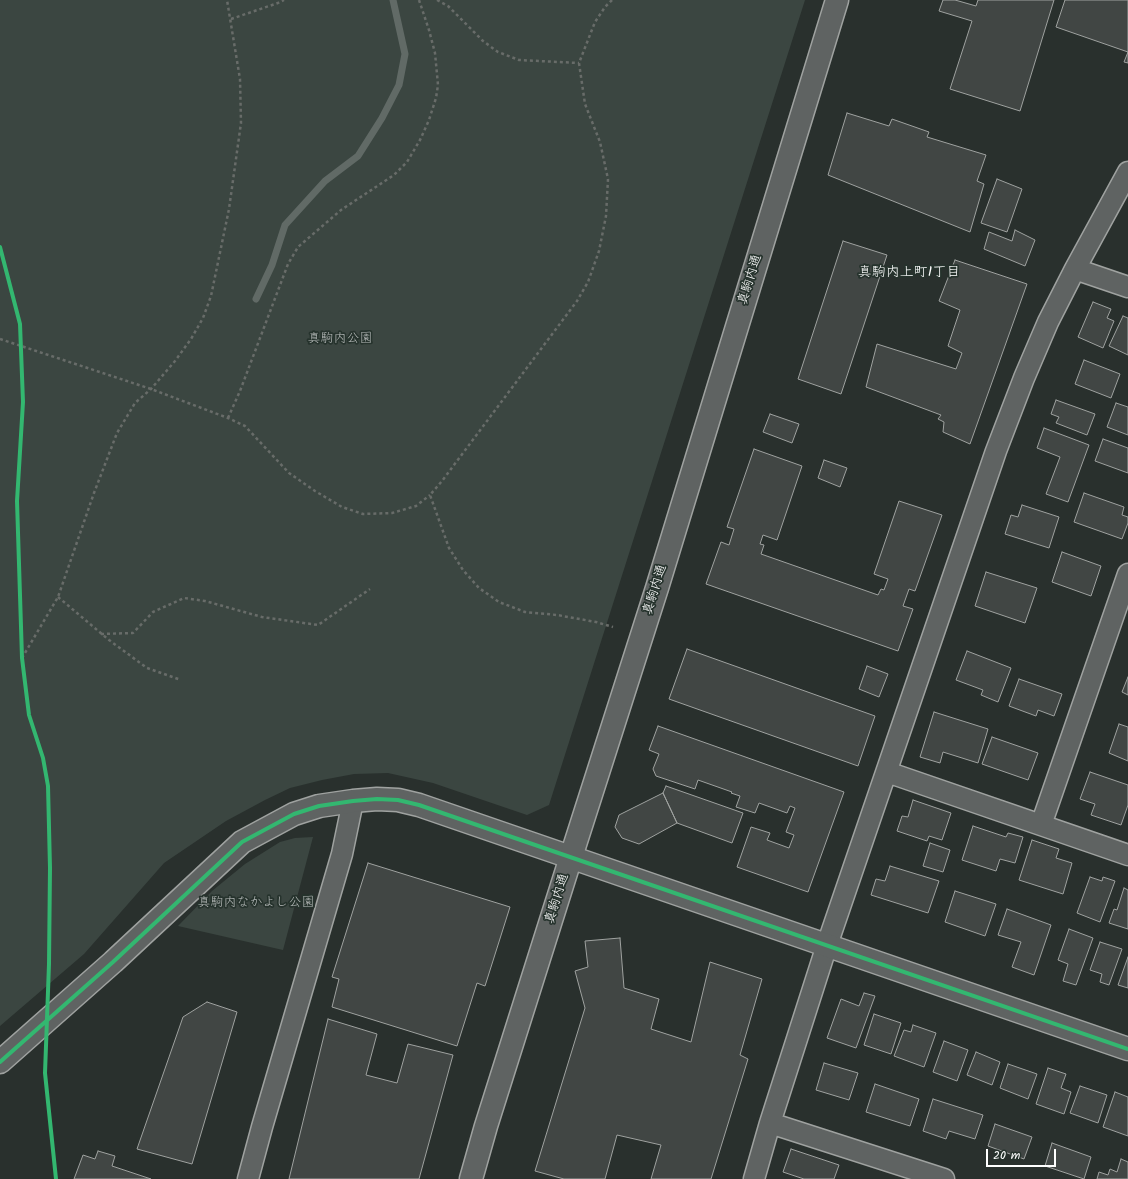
<!DOCTYPE html>
<meta charset="utf-8">
<style>
body{margin:0}
#map{position:relative;width:1128px;height:1179px;overflow:hidden;background:#29302d;font-family:Kalam,sans-serif}
canvas{display:block}
.scale{position:absolute;left:986px;top:1149px;width:70px;height:18px;box-sizing:border-box;border:2px solid #fff;border-top:0;padding-left:5px;font-size:12px;line-height:14px;white-space:nowrap;color:#fff;-webkit-text-stroke:3px #26332d;paint-order:stroke}
</style>
<div id="map">
<canvas width="1128" height="1179"></canvas>
<div class="scale">20 m</div>
</div>
<script>
const context = document.querySelector('canvas').getContext('2d');
context.lineJoin = 'round';
function fillPath(path, color) { context.fillStyle = color; context.fill(path, 'evenodd'); }
const shape = rows => new Path2D(rows.map(r => 'M' + r).join(''));
function stroke(path, color, width, dash) { context.strokeStyle = color; context.lineWidth = width; context.lineCap = dash ? 'butt' : 'round'; context.setLineDash(dash || []); context.stroke(path); }
function write(font, color, halo, rows, align = 'center') {
  context.font = font + ' Kalam,"Klee One",sans-serif'; context.lineWidth = 3.5; context.setLineDash([]); context.textBaseline = 'middle'; context.strokeStyle = halo; context.fillStyle = color; for (const [text, x, y, turn = 0] of rows) {
    context.save(); context.translate(x, y); context.rotate((+turn || 0) * Math.PI / 180); context.textAlign = isNaN(turn) ? turn : align; if (halo) context.strokeText(text, 0, 0); context.fillText(text, 0, 0); context.restore();
  }
}
const green = shape([
 [0,0,805,0,549,805,527,815,433,783,388,773,354,774,322,780,290,788,265,800,226,821,164,863,84,954,0,1026],
 [313,837,283,950,178,926,212,891,245,864,280,842,295,838]
]);
const stream = shape([
 [256,299,272,265,285,225,325,181,358,156,382,118,399,85,405,54,393,0]
]);
const building = shape([
 [943,0,955,0,976,6,978,0,1054,0,1020,111,950,89,972,21,939,11,943,0],
 [1065,0,1128,0,1128,63,1124,62,1128,52,1056,27,1065,0],
 [847,113,889,126,892,119,929,132,927,137,986,155,977,181,984,184,970,232,828,175,847,113],
 [997,179,1022,189,1007,232,981,223,997,179],
 [1015,230,1035,240,1025,266,984,249,989,232,1012,241,1015,230],
 [843,241,887,255,841,394,798,379,843,241],
 [955,260,1027,284,970,444,943,432,944,422,938,419,941,415,866,387,877,344,956,369,962,353,948,346,960,310,939,301,955,260],
 [1093,302,1111,309,1107,318,1114,321,1103,348,1078,337,1093,302],
 [1123,316,1128,318,1128,355,1109,346,1123,316],
 [1084,360,1120,374,1111,398,1075,384,1084,360],
 [1056,400,1095,414,1087,435,1056,423,1059,417,1051,414,1056,400],
 [1116,403,1128,407,1128,435,1107,427,1116,403],
 [770,414,799,424,792,443,763,432,770,414],
 [1044,428,1089,445,1068,502,1046,494,1060,457,1037,448,1044,428],
 [1103,439,1128,448,1128,473,1095,461,1103,439],
 [754,449,802,466,777,540,763,535,760,544,764,545,761,554,878,595,881,589,884,590,888,579,874,574,899,501,942,515,915,591,909,589,903,606,913,609,898,651,706,584,721,542,729,545,734,529,727,527,754,449],
 [824,460,847,468,840,487,818,478,824,460],
 [1084,493,1124,507,1122,515,1128,517,1128,523,1122,539,1074,522,1084,493],
 [1022,505,1059,517,1049,548,1005,534,1011,515,1018,517,1022,505],
 [1062,552,1101,566,1091,596,1052,582,1062,552],
 [986,572,1037,588,1025,623,975,606,986,572],
 [687,649,875,716,858,766,669,699,687,649],
 [967,651,1011,668,998,702,981,695,983,690,956,680,967,651],
 [867,666,888,674,879,697,859,689,867,666],
 [1128,677,1128,695,1122,692,1128,677],
 [1019,679,1062,694,1054,716,1038,710,1036,716,1009,706,1019,679],
 [934,712,988,729,978,763,943,752,940,763,920,757,934,712],
 [1119,724,1128,727,1128,761,1109,753,1119,724],
 [658,726,844,792,808,892,737,867,751,827,770,833,767,840,789,848,794,835,786,832,795,808,790,806,787,813,759,803,755,813,736,807,740,796,731,793,732,792,698,780,695,789,656,776,653,769,659,754,649,750,658,726],
 [992,737,1038,753,1028,780,982,764,992,737],
 [1090,772,1128,785,1128,805,1121,825,1091,815,1095,804,1080,799,1090,772],
 [666,786,743,813,732,843,677,823,663,793,666,786],
 [663,793,677,823,639,844,622,838,615,827,619,815,663,793],
 [913,800,951,813,942,840,929,836,927,841,897,831,902,816,908,817,913,800],
 [973,826,1006,837,1008,833,1023,837,1015,863,1000,859,996,871,962,860,973,826],
 [1032,840,1059,849,1056,858,1072,863,1063,894,1019,880,1032,840],
 [930,843,950,850,943,872,923,866,930,843],
 [368,863,510,907,485,986,477,983,457,1046,332,1007,339,979,332,977,368,863],
 [890,866,939,881,928,913,871,895,876,879,885,881,890,866],
 [1090,877,1102,881,1103,877,1115,881,1100,922,1077,913,1090,877],
 [1124,888,1128,890,1128,929,1109,923,1114,909,1117,910,1124,888],
 [955,891,996,904,985,936,945,922,955,891],
 [1007,909,1051,925,1034,975,1012,967,1021,942,998,935,1007,909],
 [1069,929,1093,938,1076,985,1063,981,1068,964,1058,960,1069,929],
 [620,938,624,988,659,999,651,1029,691,1042,710,962,762,979,740,1055,748,1059,711,1179,651,1179,661,1145,617,1135,605,1179,564,1179,535,1171,585,1008,575,971,588,967,585,941,620,938],
 [1100,942,1122,949,1109,985,1100,982,1102,974,1090,970,1100,942],
 [1128,957,1128,988,1118,985,1128,957],
 [864,993,875,996,856,1048,827,1038,841,999,859,1006,864,993],
 [207,1002,237,1012,192,1164,137,1149,183,1017,207,1002],
 [874,1014,901,1023,891,1054,864,1045,874,1014],
 [328,1019,377,1034,366,1075,397,1083,408,1044,453,1055,419,1179,289,1179,328,1019],
 [913,1025,936,1033,924,1067,894,1056,904,1030,911,1032,913,1025],
 [944,1041,968,1050,957,1081,933,1072,944,1041],
 [976,1052,1000,1062,992,1085,967,1075,976,1052],
 [824,1063,858,1073,849,1100,816,1090,824,1063],
 [1008,1064,1037,1074,1028,1099,1000,1088,1008,1064],
 [1048,1068,1066,1074,1061,1088,1071,1092,1064,1114,1036,1104,1048,1068],
 [875,1084,919,1099,910,1126,866,1112,875,1084],
 [1080,1086,1107,1095,1098,1123,1070,1113,1080,1086],
 [1115,1092,1128,1097,1128,1136,1103,1127,1115,1092],
 [933,1099,983,1115,975,1139,949,1131,946,1139,923,1131,933,1099],
 [995,1124,1032,1137,1024,1159,988,1146,995,1124],
 [1052,1143,1091,1157,1084,1179,1045,1166,1052,1143],
 [791,1149,839,1165,834,1179,804,1179,783,1172,791,1149],
 [98,1151,115,1156,112,1166,151,1179,74,1179,83,1155,95,1159,98,1151],
 [1121,1159,1128,1162,1128,1179,1097,1179,1099,1172,1108,1175,1110,1169,1117,1172,1121,1159]
]);
const path = shape([
 [437,0,448,6,483,41,498,52,519,60,579,63],
 [612,0,605,7,595,22,579,63,585,104,600,142,608,179,606,216,599,251,588,282,577,301,442,481,430,495,449,548,463,570,479,588,499,602,525,612,557,615,596,622,613,627],
 [231,19,278,3,284,0],
 [0,339,151,389,228,418,245,426,289,473,315,491,342,507,363,514,392,513,416,506,430,495],
 [228,418,240,391,288,264,298,247,341,210,394,175,407,162,420,140,429,120,436,98,438,85,435,53,429,30,419,0],
 [58,597,109,640,147,668,181,680],
 [101,634,133,633,153,612,184,598,205,601,262,617,318,625,370,589],
 [22,658,58,597,94,493,117,433,135,403,151,389,175,361,191,339,203,318,211,296,229,209,241,123,240,79,227,0]
]);
const street = shape([
 [1075,269,1128,287],
 [887,772,1128,855],
 [1041,825,1128,574],
 [770,1123,944,1179],
 [248,1179,262,1127,342,854,353,801],
 [754,1179,770,1123,827,945,996,451,1024,378,1048,322,1075,269,1128,172]
]);
const secondary = shape([
 [0,1062,113,962,242,842,294,814,319,806,353,801,377,799,398,800,419,805,1128,1049]
]);
const highway = shape([
 [471,1179,486,1126,571,857,657,588,837,0]
]);
const cycleway = shape([
 [0,247,20,324,23,402,17,501,22,658,29,715,43,758,48,786,50,868,49,964,45,1073,56,1179],
 [0,1062,113,962,242,842,294,814,319,806,353,801,377,799,398,800,419,805,1128,1049]
]);
const streetNames = [
 ["真駒内通",751,280,-73],
 ["真駒内通",656,590,-73],
 ["真駒内通",558,899,-73]
];
const parkNames = [
 ["真駒内公園",340,340],
 ["真駒内なかよし公園",256,904]
];
const neighbourhoodNames = [
 ["真駒内上町1丁目",909,274]
];
fillPath(green, '#3b4641');
stroke(stream, '#616a66', 7);
fillPath(building, '#414644');
stroke(building, '#9fa2a0', 1);
stroke(street, '#9fa2a0', 23);
stroke(secondary, '#9fa2a0', 25);
stroke(highway, '#9fa2a0', 25);
stroke(path, '#686c69', 2.5, [3, 3]);
stroke(street, '#5f6362', 20);
stroke(secondary, '#5f6362', 22);
stroke(highway, '#5f6362', 22);
stroke(cycleway, '#33b770', 4);
write('13px', '#fff', '#26332d', streetNames);
write('13px', '#bbbfbe', '#26332d', parkNames);
write('14px', '#fff', '#26332d', neighbourhoodNames);
</script>
